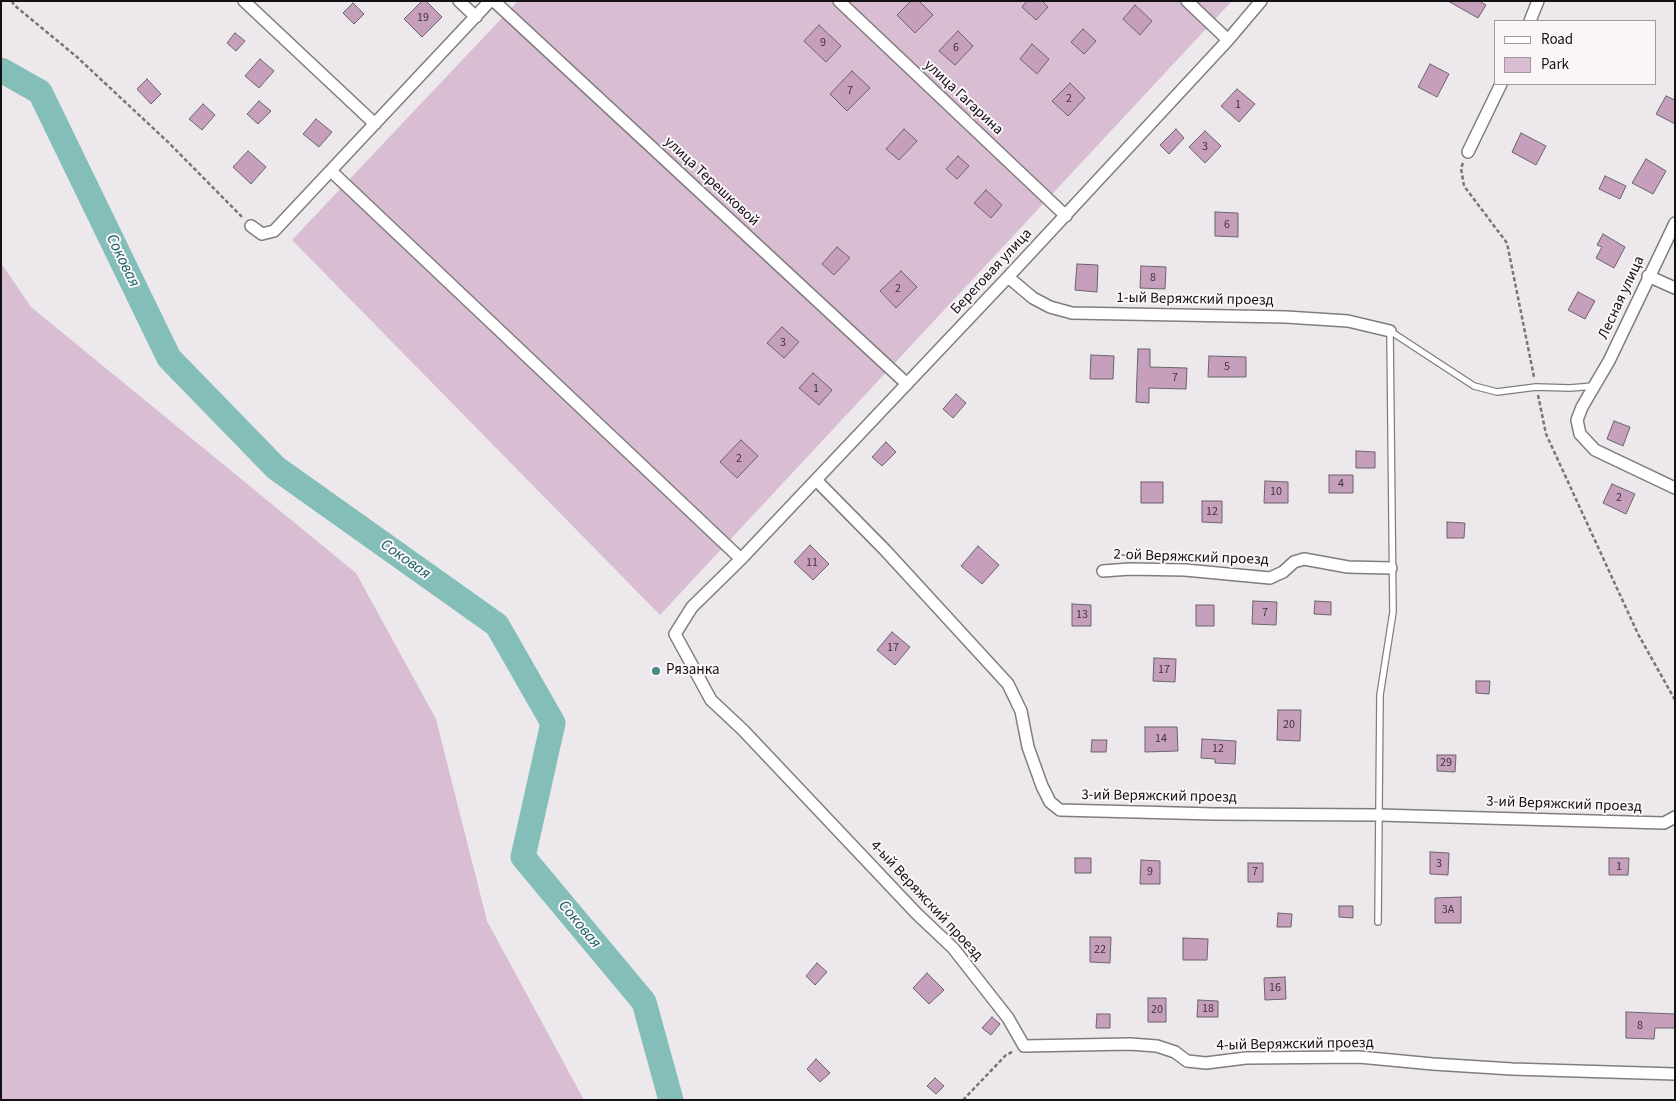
<!DOCTYPE html>
<meta charset="utf-8">
<style>
body{margin:0}
#map{position:relative;width:1676px;height:1101px;overflow:hidden;background:#ede8ec;font-family:"Source Sans 3",sans-serif}
canvas{display:block}
.frame{position:absolute;inset:0;border:2px solid #131113;pointer-events:none}
.legend{position:absolute;left:1494px;top:20px;width:162px;height:65px;box-sizing:border-box;background:#fbf5f9;border:1px solid #9e9a9d;margin:0;padding:6px 9px;list-style:none;font-size:15px;color:#131113}
.legend li{display:flex;align-items:center;gap:10px;height:25px}
.legend b{width:25px;border:1px solid #9e9a9d}
</style>
<div id="map">
<canvas width="1676" height="1101"></canvas>
<div class="frame"></div>
<ul class="legend">
<li><b style="height:6px;background:#fff"></b>Road</li>
<li><b style="height:14px;background:#d9bed3"></b>Park</li>
</ul>
</div>
<script>
const context = document.querySelector('canvas').getContext('2d');
context.lineJoin = 'round';
function fillPath(path, color) { context.fillStyle = color; context.fill(path, 'evenodd'); }
const shape = rows => new Path2D(rows.map(r => 'M' + r).join(''));
function stroke(path, color, width, dash) { context.strokeStyle = color; context.lineWidth = width; context.lineCap = dash ? 'butt' : 'round'; context.setLineDash(dash || []); context.stroke(path); }
function write(font, color, halo, rows, align = 'center') {
  context.font = font + ' "Source Sans 3",sans-serif'; context.lineWidth = 4; context.setLineDash([]); context.textBaseline = 'middle'; context.strokeStyle = halo; context.fillStyle = color; for (const [text, x, y, turn = 0] of rows) {
    context.save(); context.translate(x, y); context.rotate((+turn || 0) * Math.PI / 180); context.textAlign = isNaN(turn) ? turn : align; if (halo) context.strokeText(text, 0, 0); context.fillText(text, 0, 0); context.restore();
  }
}
const green = shape([
 [518,1,1232,1,660,615,292,240],
 [1,263,31,307,356,573,436,719,487,921,584,1100,1,1100]
]);
const river = shape([
 [1,70,40,92,169,358,276,468,497,625,553,723,523,857,644,1002,671,1100]
]);
const building = shape([
 [422,1,426,1,442,17,422,37,404,19,422,1],
 [911,1,919,1,933,15,915,33,897,15,911,1],
 [1027,1,1042,1,1048,7,1036,20,1022,7,1027,1],
 [1448,1,1479,1,1486,5,1478,18,1448,1],
 [353,3,364,14,354,24,343,13,353,3],
 [1135,5,1152,21,1140,35,1123,19,1135,5],
 [819,25,841,46,826,62,804,41,819,25],
 [1083,29,1096,41,1084,54,1071,42,1083,29],
 [958,31,973,46,955,65,939,51,958,31],
 [235,33,245,41,236,51,227,43,235,33],
 [1032,44,1049,59,1037,74,1020,59,1032,44],
 [260,59,274,71,259,88,245,76,260,59],
 [1430,64,1449,74,1437,97,1418,87,1430,64],
 [852,71,870,88,847,111,830,94,852,71],
 [147,79,161,94,151,104,137,89,147,79],
 [1070,83,1085,98,1068,116,1052,101,1070,83],
 [1237,89,1255,104,1239,122,1221,106,1237,89],
 [1666,96,1675,100,1675,124,1656,114,1666,96],
 [259,101,271,111,258,124,247,114,259,101],
 [203,104,215,115,202,130,189,119,203,104],
 [316,119,332,132,319,147,303,134,316,119],
 [904,129,917,141,899,160,886,149,904,129],
 [1176,129,1184,138,1169,154,1160,145,1176,129],
 [1205,131,1221,146,1205,163,1189,147,1205,131],
 [1521,133,1546,146,1536,165,1512,152,1521,133],
 [248,151,266,167,251,184,233,167,248,151],
 [958,156,969,166,957,179,946,169,958,156],
 [1646,159,1666,171,1653,194,1632,183,1646,159],
 [1605,176,1626,186,1620,199,1599,189,1605,176],
 [986,190,1002,205,991,218,974,203,986,190],
 [1215,212,1238,213,1238,237,1215,236,1215,212],
 [1603,234,1625,247,1614,268,1596,258,1602,247,1597,245,1603,234],
 [837,247,850,258,834,275,822,264,837,247],
 [1077,264,1098,265,1097,292,1075,290,1077,264],
 [1141,266,1166,267,1165,289,1140,288,1141,266],
 [901,271,917,287,896,308,880,291,901,271],
 [1578,292,1595,301,1585,319,1568,310,1578,292],
 [782,327,799,342,784,358,767,343,782,327],
 [1138,349,1150,349,1150,367,1187,368,1186,389,1149,388,1149,403,1136,402,1138,349],
 [1091,355,1114,356,1113,379,1090,379,1091,355],
 [1209,356,1246,357,1246,377,1208,377,1209,356],
 [813,373,832,390,819,405,799,388,813,373],
 [956,394,966,403,953,418,943,409,956,394],
 [1614,421,1630,427,1623,446,1607,439,1614,421],
 [741,440,758,456,737,478,720,462,741,440],
 [886,442,896,452,882,466,872,457,886,442],
 [1356,451,1375,452,1375,468,1356,468,1356,451],
 [1329,475,1353,475,1353,493,1329,493,1329,475],
 [1265,481,1288,482,1288,503,1264,503,1265,481],
 [1141,482,1163,482,1163,503,1141,503,1141,482],
 [1612,484,1635,494,1626,514,1603,503,1612,484],
 [1202,501,1222,501,1222,523,1202,522,1202,501],
 [1447,522,1465,523,1464,538,1447,538,1447,522],
 [810,545,829,564,813,580,794,562,810,545],
 [978,546,999,565,982,584,961,566,978,546],
 [1253,601,1277,602,1276,625,1252,624,1253,601],
 [1315,601,1331,602,1331,615,1314,614,1315,601],
 [1072,604,1091,605,1091,626,1072,626,1072,604],
 [1196,605,1214,605,1214,626,1196,626,1196,605],
 [892,632,910,647,895,665,877,650,892,632],
 [1154,658,1176,659,1175,682,1153,681,1154,658],
 [1476,681,1490,681,1489,694,1476,693,1476,681],
 [1278,710,1301,710,1300,741,1277,740,1278,710],
 [1145,727,1177,727,1178,751,1145,752,1145,727],
 [1202,739,1236,741,1235,764,1215,763,1215,759,1201,758,1202,739],
 [1092,740,1107,740,1106,752,1091,752,1092,740],
 [1437,755,1456,755,1455,772,1437,771,1437,755],
 [1430,852,1449,853,1448,875,1430,874,1430,852],
 [1075,858,1091,858,1091,873,1075,873,1075,858],
 [1609,858,1629,858,1628,875,1609,875,1609,858],
 [1141,860,1160,861,1160,884,1140,884,1141,860],
 [1248,863,1263,863,1263,882,1248,882,1248,863],
 [1461,897,1461,923,1435,923,1435,898,1461,897],
 [1339,906,1353,906,1353,918,1339,917,1339,906],
 [1278,913,1292,914,1291,927,1277,927,1278,913],
 [1090,937,1111,937,1110,963,1090,962,1090,937],
 [1183,938,1208,939,1207,960,1183,960,1183,938],
 [817,963,827,972,815,985,806,976,817,963],
 [927,973,944,990,929,1004,913,988,927,973],
 [1285,977,1286,999,1265,1000,1264,978,1285,977],
 [1148,998,1166,998,1166,1022,1148,1022,1148,998],
 [1198,1000,1218,1001,1218,1017,1197,1017,1198,1000],
 [1626,1012,1675,1014,1675,1028,1655,1028,1654,1039,1626,1038,1626,1012],
 [1097,1014,1110,1014,1110,1028,1096,1028,1097,1014],
 [992,1017,1000,1024,991,1035,982,1028,992,1017],
 [816,1059,830,1073,820,1082,807,1069,816,1059],
 [935,1078,944,1086,936,1094,927,1086,935,1078]
]);
const path = shape([
 [12,1,14,5,77,57,169,143,242,217],
 [1463,163,1461,168,1464,186,1507,243,1534,377],
 [1538,395,1546,434,1638,634,1675,700],
 [963,1100,1006,1055,1014,1051]
]);
const service = shape([
 [1390,331,1474,386,1497,392,1536,387,1570,388,1594,386],
 [1378,922,1380,695,1393,612,1390,331]
]);
const minor = shape([
 [244,1,375,124],
 [459,1,476,17],
 [494,1,907,384],
 [839,1,1066,216],
 [1187,1,1228,40],
 [1261,1,1228,40,1008,277,741,559,692,607,675,634,711,700,743,730,917,914,953,948,1008,1018,1024,1046,1130,1044,1157,1046,1175,1052,1187,1061,1206,1063,1246,1058,1359,1057,1433,1064,1512,1069,1675,1074],
 [1530,21,1538,1],
 [1468,152,1501,84],
 [331,171,741,559],
 [1675,223,1609,361,1582,407,1577,420,1580,434,1595,450,1675,488],
 [251,226,262,234,274,231,490,1],
 [1648,276,1675,288],
 [1008,277,1033,298,1050,307,1072,313,1286,317,1348,321,1390,331],
 [816,480,885,550,1008,684,1021,711,1028,747,1042,786,1050,802,1060,810,1214,814,1379,815,1664,823,1675,817],
 [1103,571,1130,569,1185,570,1270,578,1283,572,1294,562,1304,559,1348,567,1391,568]
]);
const markers = [
 [656,671,5,"#448b86"]
];
const numberNames = [
 ["19",423,18],
 ["9",823,43],
 ["6",956,48],
 ["7",850,91],
 ["2",1069,99],
 ["1",1238,105],
 ["3",1205,147],
 ["6",1227,225],
 ["8",1153,278],
 ["2",898,289],
 ["3",783,343],
 ["5",1227,367],
 ["7",1175,378],
 ["1",816,389],
 ["2",739,459],
 ["4",1341,484],
 ["10",1276,492],
 ["2",1619,498],
 ["12",1212,512],
 ["11",812,563],
 ["7",1265,613],
 ["13",1082,615],
 ["17",893,648],
 ["17",1164,670],
 ["20",1289,725],
 ["14",1161,739],
 ["12",1218,749],
 ["29",1446,763],
 ["3",1439,864],
 ["1",1619,867],
 ["9",1150,872],
 ["7",1255,872],
 ["3А",1448,910],
 ["22",1100,950],
 ["16",1275,988],
 ["18",1208,1009],
 ["20",1157,1010],
 ["8",1640,1026]
];
const streetNames = [
 ["улица Гагарина",963,98,43],
 ["улица Терешковой",711,182,43],
 ["Береговая улица",992,272,-47],
 ["Лесная улица",1622,298,-65],
 ["1-ый Веряжский проезд",1195,300,1],
 ["2-ой Веряжский проезд",1191,558,2],
 ["3-ий Веряжский проезд",1159,797,1],
 ["3-ий Веряжский проезд",1564,805,2],
 ["4-ый Веряжский проезд",926,901,47],
 ["4-ый Веряжский проезд",1295,1045,-1]
];
const poiNames = [
 ["Рязанка",666,671]
];
const waterNames = [
 ["Соковая",122,261,64],
 ["Соковая",405,560,35],
 ["Соковая",579,925,50]
];
fillPath(green, '#d9bed3');
stroke(river, '#84beb8', 25);
fillPath(building, '#c59fbc');
stroke(building, '#6a6569', 1);
stroke(service, '#817c80', 8);
stroke(minor, '#817c80', 14);
stroke(path, '#787578', 2.5, [4, 2.5]);
stroke(service, '#fff', 5.5);
stroke(minor, '#fff', 11);
for (const [x, y, r, color] of markers) { const dot = new Path2D(); dot.arc(x, y, r, 0, 2 * Math.PI); context.fillStyle = color; context.fill(dot); stroke(dot, '#fbf5f9', 2); }
write('12px', '#40343d', null, numberNames);
write('15px', '#131113', '#fbf5f9', streetNames);
write('15px', '#131113', '#fbf5f9', poiNames, 'left');
write('italic 16px', '#13625d', '#fbf5f9', waterNames);
</script>
